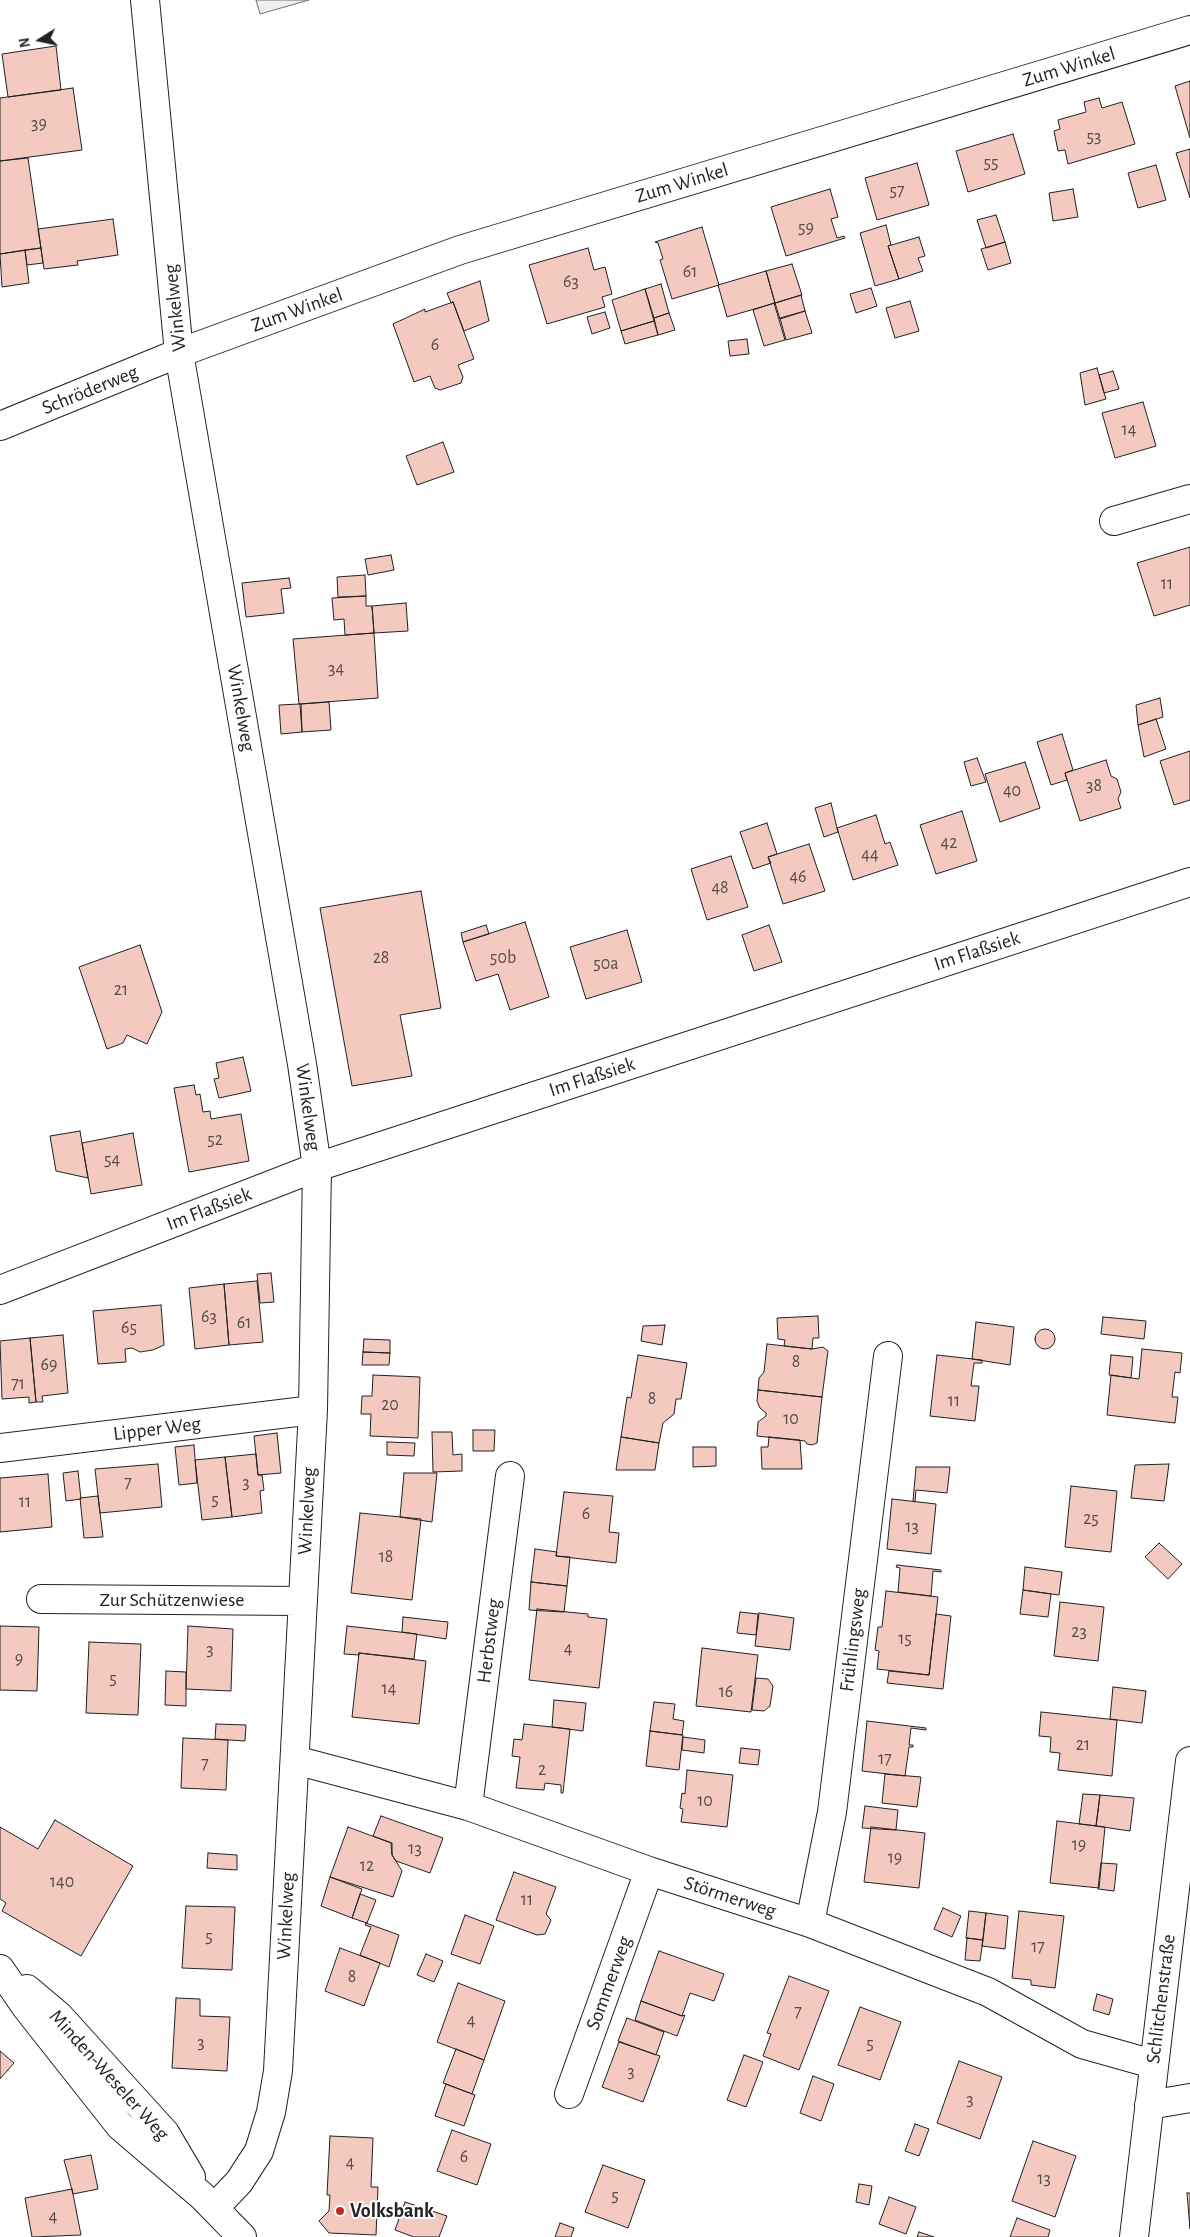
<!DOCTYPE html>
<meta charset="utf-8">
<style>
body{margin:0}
#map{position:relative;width:1190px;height:2237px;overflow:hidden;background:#fff;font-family:"Alegreya Sans",sans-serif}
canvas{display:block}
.north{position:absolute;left:15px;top:15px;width:50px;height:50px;-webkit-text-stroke:4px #fff;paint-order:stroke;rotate:260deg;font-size:14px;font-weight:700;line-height:20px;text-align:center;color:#222}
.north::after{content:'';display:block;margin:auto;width:18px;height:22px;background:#222;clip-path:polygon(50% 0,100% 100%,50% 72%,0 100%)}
</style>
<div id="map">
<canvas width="1190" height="2237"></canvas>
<div class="north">N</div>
</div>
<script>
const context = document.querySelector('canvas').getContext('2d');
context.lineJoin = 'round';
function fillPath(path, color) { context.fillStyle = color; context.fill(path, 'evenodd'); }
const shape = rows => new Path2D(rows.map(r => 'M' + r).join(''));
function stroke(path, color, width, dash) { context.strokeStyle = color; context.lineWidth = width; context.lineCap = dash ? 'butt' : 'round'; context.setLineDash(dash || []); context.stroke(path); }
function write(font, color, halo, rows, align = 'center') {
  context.font = font + ' "Alegreya Sans",sans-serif'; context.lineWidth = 4; context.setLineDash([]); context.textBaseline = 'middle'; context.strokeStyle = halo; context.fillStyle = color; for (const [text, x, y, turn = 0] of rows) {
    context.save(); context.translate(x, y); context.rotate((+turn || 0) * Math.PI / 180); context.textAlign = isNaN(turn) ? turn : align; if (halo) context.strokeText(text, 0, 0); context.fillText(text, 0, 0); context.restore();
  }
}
const green = shape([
 [256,0,309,0,260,14,256,0]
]);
const building = shape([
 [56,46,61,90,8,97,2,54,56,46],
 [1190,81,1190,138,1175,86,1190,81],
 [73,88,82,150,0,161,0,98,73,88],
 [1099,98,1102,108,1122,102,1135,144,1068,164,1065,150,1058,151,1054,131,1060,129,1058,120,1086,112,1084,102,1099,98],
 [1013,134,1025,174,968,192,956,151,1013,134],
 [1190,149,1190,198,1176,153,1190,149],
 [28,158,41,248,0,254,0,161,28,158],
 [917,163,929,205,877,220,865,178,917,163],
 [1156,165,1166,200,1138,208,1128,173,1156,165],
 [830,189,838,217,831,219,837,238,844,236,845,238,786,256,771,207,830,189],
 [1073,189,1078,217,1053,221,1049,193,1073,189],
 [996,215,1005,242,986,248,977,220,996,215],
 [113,219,118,255,77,261,78,265,44,269,38,229,113,219],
 [886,225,891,245,888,246,899,279,875,286,860,233,886,225],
 [702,227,719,285,672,299,660,260,663,259,658,243,655,242,702,227],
 [919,237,925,256,918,258,923,271,899,279,888,246,919,237],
 [1005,242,1011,263,988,270,981,249,1005,242],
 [41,248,43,263,27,265,25,250,41,248],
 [588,248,594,270,605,267,612,294,602,297,605,307,547,324,529,265,588,248],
 [25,250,29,283,2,287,0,254,25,250],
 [792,264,802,295,775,303,766,271,792,264],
 [766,271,775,303,727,317,718,285,766,271],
 [480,281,489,321,464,331,453,302,451,303,447,293,480,281],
 [661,284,669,313,654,318,645,289,661,284],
 [871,288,877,306,856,313,850,294,871,288],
 [645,289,654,321,621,331,612,300,645,289],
 [801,295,805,311,780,319,775,303,801,295],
 [910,301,919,331,895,338,886,308,910,301],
 [453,302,474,359,458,365,463,377,461,383,440,390,435,388,430,376,414,382,393,324,425,309,425,312,453,302],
 [774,303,785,340,764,346,753,310,774,303],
 [805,311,812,333,786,340,780,318,805,311],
 [605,312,610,328,592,334,587,317,605,312],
 [669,313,675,330,658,335,654,318,669,313],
 [654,321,658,335,625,344,621,331,654,321],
 [747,339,749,354,730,356,728,341,747,339],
 [1097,368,1106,399,1085,405,1080,373,1097,368],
 [1113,371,1119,389,1104,393,1099,375,1113,371],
 [1143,402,1156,446,1115,458,1102,413,1143,402],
 [443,442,454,472,417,485,406,456,443,442],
 [1190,547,1190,605,1154,616,1137,563,1190,547],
 [391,555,394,570,368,575,365,559,391,555],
 [365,575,366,596,338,597,337,577,365,575],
 [289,578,291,588,281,589,284,613,246,617,242,583,289,578],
 [366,596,366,606,372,606,374,633,345,635,344,619,334,620,332,598,366,596],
 [406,603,408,631,374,633,372,606,406,603],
 [374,633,378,698,299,704,293,639,374,633],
 [1160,698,1163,717,1138,725,1136,705,1160,698],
 [329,702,331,730,302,732,301,704,329,702],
 [300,704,302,732,281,734,279,705,300,704],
 [1156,719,1166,749,1144,757,1138,725,1156,719],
 [1062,734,1073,770,1065,773,1067,780,1051,785,1037,742,1062,734],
 [1190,751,1190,800,1174,805,1160,761,1190,751],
 [977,758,986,782,971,786,964,762,977,758],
 [1106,760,1111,776,1117,779,1121,792,1118,799,1121,808,1080,821,1065,773,1106,760],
 [1025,762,1040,808,1000,822,985,774,1025,762],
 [831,803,838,832,824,837,815,808,831,803],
 [962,811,977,861,936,874,920,825,962,811],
 [876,815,885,844,890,842,898,865,853,880,837,828,876,815],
 [767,823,777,854,768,857,771,863,753,869,740,832,767,823],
 [809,844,825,891,783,904,768,857,809,844],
 [731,856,748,907,707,920,691,869,731,856],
 [421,891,441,1008,400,1015,412,1076,352,1086,320,908,421,891],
 [525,922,549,997,510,1010,498,974,476,981,463,942,525,922],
 [486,925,489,934,463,942,461,933,486,925],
 [769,925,782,962,754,971,742,935,769,925],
 [627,930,642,982,586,999,570,947,627,930],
 [140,945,162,1012,147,1044,127,1035,123,1043,107,1049,79,967,140,945],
 [243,1057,251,1091,219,1098,214,1079,219,1078,216,1063,243,1057],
 [194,1085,196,1095,200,1094,203,1112,210,1111,211,1119,241,1114,249,1161,189,1172,174,1088,194,1085],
 [80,1131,82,1143,88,1178,56,1171,50,1136,80,1131],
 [133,1133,142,1185,91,1194,82,1143,133,1133],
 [271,1273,274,1302,260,1303,257,1274,271,1273],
 [257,1281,263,1342,229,1345,224,1284,257,1281],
 [224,1284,229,1345,195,1349,189,1288,224,1284],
 [161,1305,164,1345,153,1350,140,1352,132,1348,125,1349,126,1362,98,1364,93,1311,161,1305],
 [818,1316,819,1338,813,1338,812,1349,784,1346,785,1340,778,1339,777,1318,818,1316],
 [1103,1317,1146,1321,1144,1339,1101,1334,1103,1317],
 [976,1322,1014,1327,1010,1365,972,1359,976,1322],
 [665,1325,662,1345,641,1341,643,1326,665,1325],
 '1035 1339a10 10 0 1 1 20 0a10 10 0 1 1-20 0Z',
 [63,1335,68,1393,42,1396,43,1402,36,1402,30,1338,63,1335],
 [30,1338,36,1402,29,1403,29,1397,2,1399,0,1341,30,1338],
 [364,1339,390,1340,390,1353,363,1352,364,1339],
 [767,1344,812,1349,823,1347,828,1351,822,1397,758,1390,759,1378,764,1372,767,1344],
 [1142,1349,1182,1353,1180,1373,1175,1372,1172,1397,1178,1397,1175,1423,1107,1415,1111,1375,1139,1379,1142,1349],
 [363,1352,390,1353,389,1365,362,1365,363,1352],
 [638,1355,687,1363,681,1399,676,1399,674,1414,663,1423,659,1443,621,1437,627,1397,631,1398,638,1355],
 [937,1355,982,1360,982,1363,974,1363,971,1386,979,1386,975,1421,930,1416,937,1355],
 [1111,1355,1133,1357,1131,1378,1109,1375,1111,1355],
 [373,1375,420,1377,418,1438,370,1436,371,1414,361,1414,362,1396,372,1396,373,1375],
 [758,1390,822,1397,817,1443,812,1445,807,1444,805,1441,757,1436,758,1422,766,1416,766,1413,760,1408,757,1401,758,1390],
 [473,1430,495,1430,494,1451,473,1451,473,1430],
 [432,1432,452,1432,453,1455,462,1454,462,1471,433,1472,432,1432],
 [277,1433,281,1473,258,1475,254,1436,277,1433],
 [621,1437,659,1443,655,1470,616,1470,621,1437],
 [769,1437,800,1440,802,1469,762,1469,761,1447,768,1447,769,1437],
 [387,1442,415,1443,414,1456,387,1455,387,1442],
 [194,1445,197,1483,179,1485,175,1447,194,1445],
 [693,1447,716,1447,716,1466,693,1467,693,1447],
 [256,1454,258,1475,262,1475,264,1490,260,1491,262,1513,232,1517,225,1457,256,1454],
 [225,1457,232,1517,202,1520,195,1460,225,1457],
 [158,1464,162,1507,100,1513,95,1469,158,1464],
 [1169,1464,1164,1501,1131,1498,1135,1465,1169,1464],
 [916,1467,950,1467,947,1493,916,1490,915,1502,913,1501,916,1467],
 [78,1471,81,1499,66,1501,63,1473,78,1471],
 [404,1473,437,1473,432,1522,400,1517,404,1473],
 [48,1474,52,1527,0,1532,0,1478,48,1474],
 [1071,1486,1117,1491,1111,1552,1065,1547,1071,1486],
 [564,1492,613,1496,609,1532,619,1533,616,1563,556,1556,564,1492],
 [98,1496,103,1537,84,1538,80,1498,98,1496],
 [892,1499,936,1504,931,1554,887,1549,892,1499],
 [360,1513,421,1519,412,1600,351,1593,360,1513],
 [1159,1543,1182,1564,1168,1579,1145,1557,1159,1543],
 [535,1549,557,1552,556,1556,570,1557,567,1586,531,1582,535,1549],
 [897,1565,941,1570,941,1572,933,1571,931,1596,898,1592,900,1568,896,1567,897,1565],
 [1025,1567,1062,1572,1059,1595,1023,1590,1025,1567],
 [531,1582,567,1586,564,1612,529,1610,531,1582],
 [1023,1590,1051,1594,1048,1617,1020,1614,1023,1590],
 [886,1591,938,1597,929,1675,877,1669,879,1651,875,1650,878,1627,882,1627,886,1591],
 [1060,1602,1104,1607,1098,1661,1054,1656,1060,1602],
 [537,1609,588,1614,588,1617,607,1619,599,1688,529,1680,537,1609],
 [740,1612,758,1614,756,1635,737,1633,740,1612],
 [759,1613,794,1618,790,1650,755,1646,759,1613],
 [936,1614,951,1616,943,1689,887,1683,889,1671,929,1675,936,1614],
 [403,1617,448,1622,446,1639,402,1632,403,1617],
 [0,1626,39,1627,37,1691,0,1690,0,1626],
 [188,1626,233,1629,231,1691,186,1689,188,1626],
 [347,1626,417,1634,414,1659,359,1653,359,1655,344,1654,347,1626],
 [89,1642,141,1644,138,1715,86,1713,89,1642],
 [702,1648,758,1655,751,1712,696,1706,702,1648],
 [359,1653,426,1661,419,1724,352,1717,359,1653],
 [166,1671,186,1672,186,1706,165,1705,166,1671],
 [756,1678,768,1679,773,1686,770,1706,764,1711,752,1710,756,1678],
 [1113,1687,1146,1691,1142,1723,1110,1719,1113,1687],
 [554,1700,586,1703,583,1731,552,1727,554,1700],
 [654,1702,675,1704,673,1719,684,1721,682,1735,650,1731,654,1702],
 [1041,1712,1117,1720,1112,1776,1058,1770,1060,1753,1050,1752,1051,1737,1039,1736,1041,1712],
 [867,1721,926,1728,926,1730,911,1728,909,1745,913,1745,913,1747,909,1747,905,1776,862,1771,867,1721],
 [216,1724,246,1725,245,1741,215,1739,216,1724],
 [524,1724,570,1729,563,1793,561,1793,561,1785,545,1783,544,1790,516,1788,520,1757,512,1756,514,1739,522,1740,524,1724],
 [650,1731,683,1735,679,1770,646,1766,650,1731],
 [683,1737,705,1740,704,1753,682,1750,683,1737],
 [183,1738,228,1740,226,1790,181,1788,183,1738],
 [741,1748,760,1750,758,1765,739,1763,741,1748],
 [687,1770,733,1775,727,1827,681,1822,683,1809,680,1808,682,1793,685,1794,687,1770],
 [885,1774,921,1777,917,1807,882,1803,885,1774],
 [1083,1794,1100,1795,1096,1826,1079,1824,1083,1794],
 [1100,1795,1134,1798,1130,1831,1096,1826,1100,1795],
 [865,1806,898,1810,896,1830,862,1828,865,1806],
 [381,1816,443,1838,430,1873,396,1861,392,1855,392,1843,373,1836,381,1816],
 [55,1820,133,1866,81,1956,2,1911,6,1903,0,1899,0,1827,38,1849,55,1820],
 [1057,1821,1105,1827,1099,1888,1050,1883,1057,1821],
 [348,1827,391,1843,392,1855,402,1871,393,1897,330,1877,348,1827],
 [871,1827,925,1833,919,1888,864,1882,871,1827],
 [208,1853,237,1855,237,1870,207,1868,208,1853],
 [1101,1863,1117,1864,1114,1891,1098,1889,1101,1863],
 [514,1872,556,1887,546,1914,551,1920,545,1934,537,1935,496,1920,514,1872],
 [330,1877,362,1889,352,1918,321,1906,330,1877],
 [360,1894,376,1900,367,1923,352,1918,360,1894],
 [186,1906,235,1907,232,1970,182,1968,186,1906],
 [943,1908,961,1916,952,1937,934,1929,943,1908],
 [969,1911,986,1913,983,1940,966,1938,969,1911],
 [1019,1911,1064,1916,1055,1988,1031,1985,1031,1980,1012,1978,1019,1911],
 [986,1913,1008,1916,1005,1949,982,1946,986,1913],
 [465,1915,494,1926,480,1964,451,1954,465,1915],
 [366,1923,399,1935,389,1967,360,1955,371,1927,365,1925,366,1923],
 [967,1938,983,1940,980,1961,965,1960,967,1938],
 [340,1948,380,1963,364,2006,325,1991,340,1948],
 [659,1951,724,1974,714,2001,690,1993,682,2016,641,2001,659,1951],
 [426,1954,443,1961,434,1982,417,1975,426,1954],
 [789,1976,829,1991,799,2070,763,2056,771,2034,767,2033,789,1976],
 [458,1983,505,2001,484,2060,437,2042,458,1983],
 [1097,1994,1113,1999,1109,2015,1093,2010,1097,1994],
 [176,1998,200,1999,200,2016,230,2017,227,2071,172,2068,176,1998],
 [641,2001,682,2016,685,2015,677,2036,635,2020,641,2001],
 [860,2007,901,2022,880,2080,838,2065,860,2007],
 [627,2018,664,2032,656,2055,618,2041,627,2018],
 [619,2042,660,2056,643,2102,602,2087,619,2042],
 [456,2049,484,2060,472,2094,443,2083,456,2049],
 [0,2051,14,2063,0,2079,0,2051],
 [744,2055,763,2062,746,2107,727,2100,744,2055],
 [959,2061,1002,2077,980,2139,937,2123,959,2061],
 [813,2076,834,2084,821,2121,800,2113,813,2076],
 [446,2084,475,2095,464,2126,435,2116,446,2084],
 [915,2124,929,2129,919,2156,905,2151,915,2124],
 [452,2130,491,2144,477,2185,437,2171,452,2130],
 [330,2136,373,2138,371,2187,378,2187,376,2235,329,2233,319,2221,329,2211,330,2195,327,2195,330,2136],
 [1033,2141,1076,2156,1055,2217,1012,2201,1033,2141],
 [91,2155,98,2189,73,2194,64,2160,91,2155],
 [603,2165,645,2180,628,2228,585,2212,603,2165],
 [859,2184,872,2186,869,2205,856,2202,859,2184],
 [72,2189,81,2235,32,2237,25,2198,72,2189],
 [1187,2193,1190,2193,1190,2229,1187,2193],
 [889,2197,916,2207,906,2234,879,2224,889,2197],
 [405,2202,447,2216,439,2237,414,2237,395,2230,405,2202],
 [1017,2218,1050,2230,1048,2237,1010,2237,1017,2218],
 [560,2223,574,2228,571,2237,555,2237,560,2223],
 [919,2232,934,2237,917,2237,919,2232]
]);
const minor = shape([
 [145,0,179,353,302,1064,317,1167,313,1410,278,2071,271,2112,259,2151,239,2182,215,2207],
 [0,426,179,353,460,250,1190,30],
 [1114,521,1190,499],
 [0,1290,317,1167,1190,882],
 [0,1448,313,1410],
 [41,1599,302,1601],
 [295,1760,468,1806,649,1871,810,1923,988,1992,1082,2044,1153,2064],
 [468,1806,510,1476],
 [810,1923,832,1812,888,1356],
 [569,2094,649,1871],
 [1149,2105,1190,2098],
 [1134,2237,1190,1761]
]);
const tertiary = shape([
 [0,1969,26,2007,120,2126,202,2196,242,2237],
 [27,1989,59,2016,165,2133,191,2177]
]);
const markers = [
 [340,2211,5,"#c62828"]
];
const numberNames = [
 ["39",39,124],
 ["53",1094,137],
 ["55",991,163],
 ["57",897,191],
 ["59",806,228],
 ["61",690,272],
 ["63",571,282],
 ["6",435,345],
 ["14",1129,430],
 ["11",1167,584],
 ["34",336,669],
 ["38",1094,786],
 ["40",1012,791],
 ["42",949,843],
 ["44",870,855],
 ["46",798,877],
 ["48",720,888],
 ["28",381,958],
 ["50b",503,958],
 ["50a",606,964],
 ["21",121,990],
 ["52",215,1140],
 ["54",112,1160],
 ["63",209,1317],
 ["61",244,1323],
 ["65",129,1328],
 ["8",796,1362],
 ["69",49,1365],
 ["71",18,1384],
 ["8",652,1399],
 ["11",954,1401],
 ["20",390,1405],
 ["10",791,1419],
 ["7",128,1483],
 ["3",246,1483],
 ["5",215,1500],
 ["11",25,1502],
 ["6",586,1514],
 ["25",1091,1519],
 ["13",912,1527],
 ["18",386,1557],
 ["23",1079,1632],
 ["15",905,1639],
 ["4",568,1649],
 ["3",210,1650],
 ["9",19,1659],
 ["5",113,1679],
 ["14",389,1689],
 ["16",726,1692],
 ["21",1083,1745],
 ["17",885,1759],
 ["7",205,1764],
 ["2",542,1770],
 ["10",705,1801],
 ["19",1079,1845],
 ["13",415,1849],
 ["19",895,1858],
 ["12",367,1866],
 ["140",62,1882],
 ["11",527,1900],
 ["5",209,1937],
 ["17",1038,1947],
 ["8",352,1977],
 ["7",798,2012],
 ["4",471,2021],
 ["3",201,2043],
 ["5",870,2044],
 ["3",631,2072],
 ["3",970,2100],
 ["6",464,2157],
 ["4",350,2163],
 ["13",1044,2179],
 ["5",615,2196],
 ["4",53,2217]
];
const streetNames = [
 ["Zum Winkel",1069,67,-17],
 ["Zum Winkel",682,183,-17],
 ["Winkelweg",175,308,-96],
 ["Zum Winkel",297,310,-20],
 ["Schröderweg",90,390,-22],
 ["Winkelweg",241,708,80],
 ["Im Flaßsiek",977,951,-18],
 ["Im Flaßsiek",592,1077,-18],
 ["Winkelweg",308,1107,82],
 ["Im Flaßsiek",209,1209,-21],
 ["Lipper Weg",157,1429,-7],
 ["Winkelweg",307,1511,-87],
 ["Zur Schützenwiese",172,1600],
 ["Frühlingsweg",853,1640,-83],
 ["Herbstweg",489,1641,-83],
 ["Störmerweg",730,1897,18],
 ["Winkelweg",286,1916,-87],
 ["Sommerweg",609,1983,-70],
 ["Schlitchenstraße",1161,1999,-83],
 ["Minden-Weseler Weg",109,2075,48]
];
const poiNames = [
 ["Volksbank",350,2211]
];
fillPath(green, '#eee');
stroke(green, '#6f6f6f', 1);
fillPath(building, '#f3c9c0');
stroke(building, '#222', 1);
stroke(minor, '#222', 30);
stroke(tertiary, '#222', 30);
stroke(minor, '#fff', 28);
stroke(tertiary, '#fff', 28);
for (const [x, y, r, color] of markers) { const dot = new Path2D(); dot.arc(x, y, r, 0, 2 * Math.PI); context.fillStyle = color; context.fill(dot); stroke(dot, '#fff', 2); }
write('18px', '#564c4a', null, numberNames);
write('20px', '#222', '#fff', streetNames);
write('bold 20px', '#222', '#fff', poiNames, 'left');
</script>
